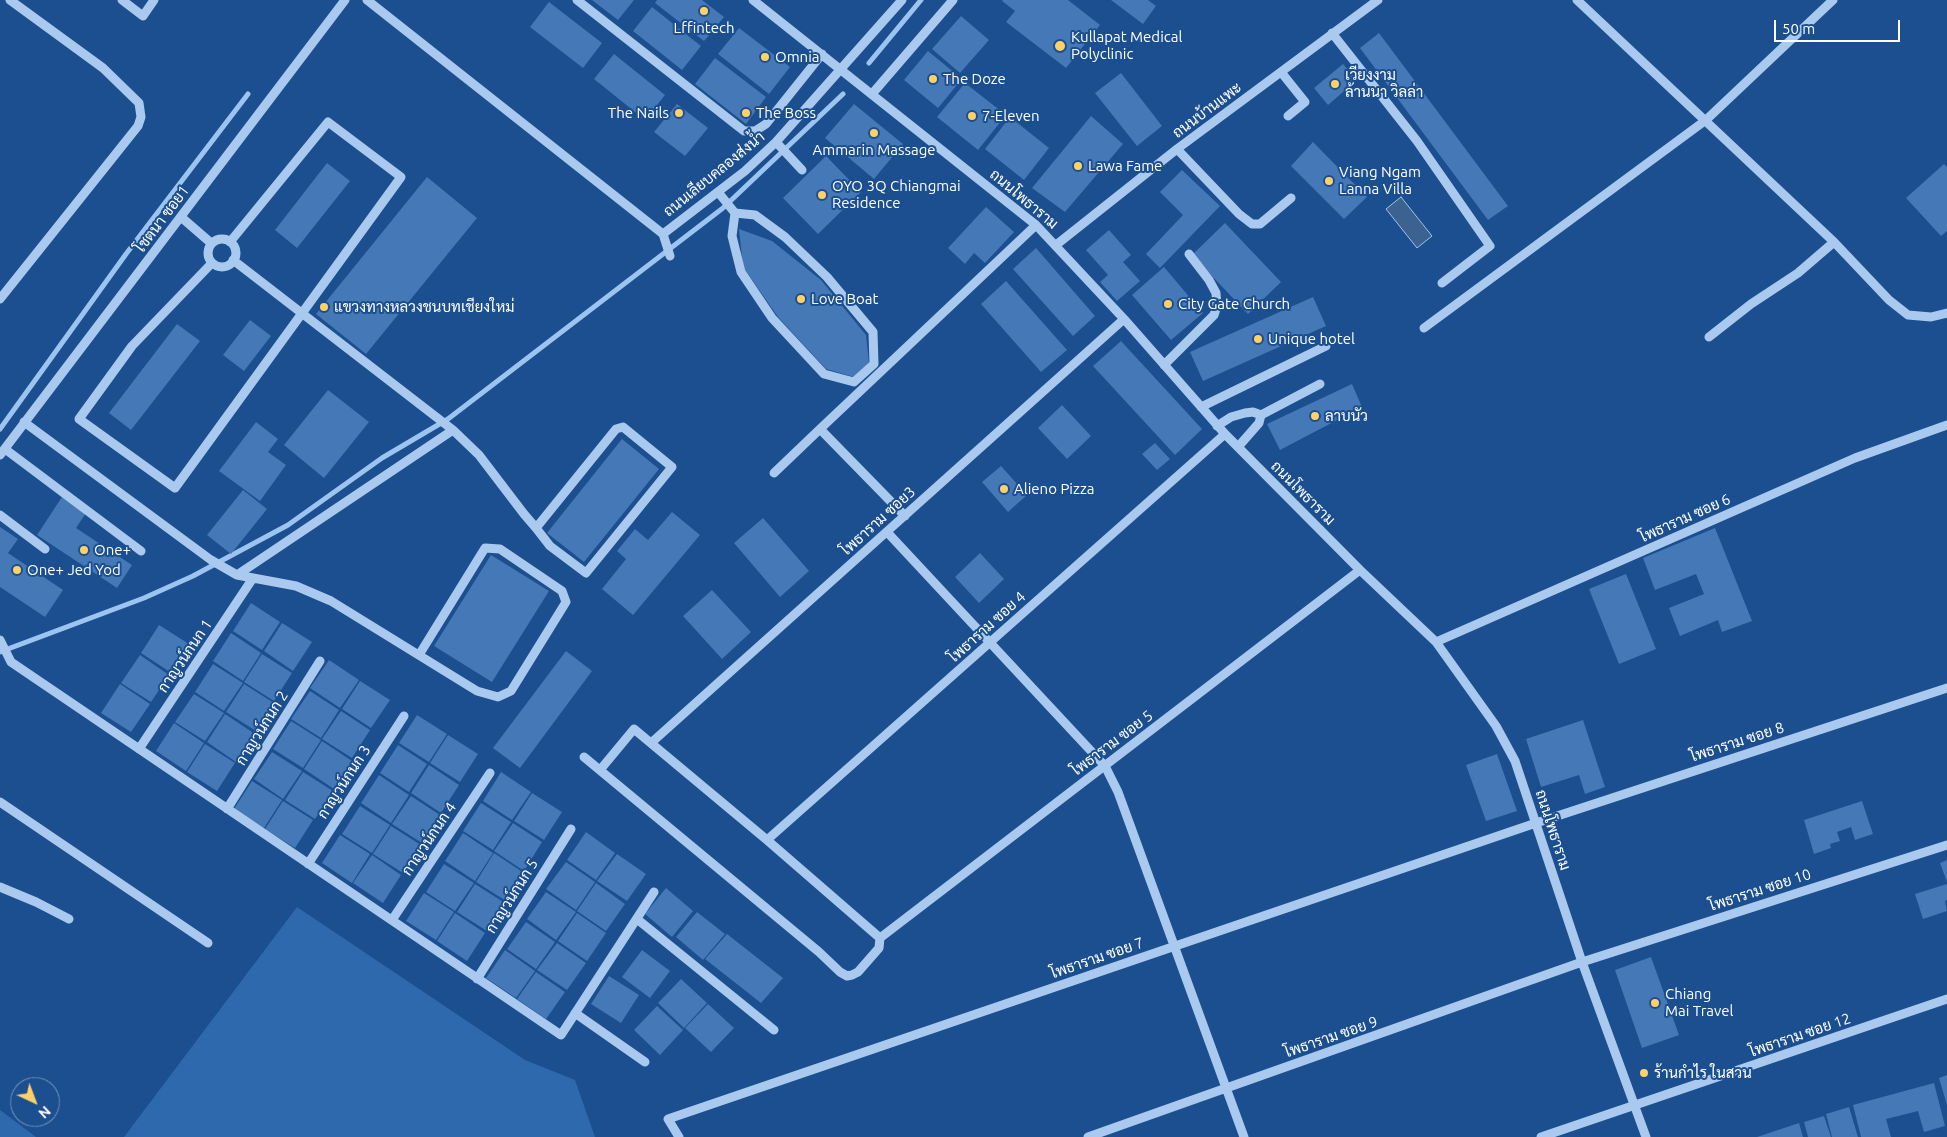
<!DOCTYPE html>
<meta charset="utf-8">
<style>
body{margin:0}
#map{position:relative;width:1947px;height:1137px;overflow:hidden;background:#1b4f8f;font-family:Ubuntu,sans-serif}
canvas{display:block}
.north{position:absolute;left:10px;top:1077px;width:50px;height:50px;box-sizing:border-box;background:#1b4f8f;border:1px solid #7695bc;border-radius:50%;rotate:137deg;font-size:14px;font-weight:700;line-height:20px;text-align:center;color:#fff}
.north::after{content:'';display:block;margin:auto;width:18px;height:22px;background:#ffd166;clip-path:polygon(50% 0,100% 100%,50% 72%,0 100%)}
.scale{position:absolute;left:1774px;top:20px;width:126px;height:22px;box-sizing:border-box;border:2px solid #fff;border-top:0;padding-left:6px;font-size:15px;line-height:18px;white-space:nowrap;color:#fff;-webkit-text-stroke:4px #1b4f8f;paint-order:stroke}
</style>
<div id="map">
<canvas width="1947" height="1137"></canvas>
<div class="north">N</div>
<div class="scale">50 m</div>
</div>
<script>
const context = document.querySelector('canvas').getContext('2d');
context.lineJoin = 'round';
function fillPath(path, color) { context.fillStyle = color; context.fill(path, 'evenodd'); }
const shape = rows => new Path2D(rows.map(r => 'M' + r).join(''));
function stroke(path, color, width, dash) { context.strokeStyle = color; context.lineWidth = width; context.lineCap = dash ? 'butt' : 'round'; context.setLineDash(dash || []); context.stroke(path); }
function write(font, color, halo, rows, align = 'center') {
  context.font = font + ' Ubuntu,Sarabun,sans-serif'; context.lineWidth = 4; context.setLineDash([]); context.textBaseline = 'middle'; context.strokeStyle = halo; context.fillStyle = color; for (const [text, x, y, turn = 0] of rows) {
    context.save(); context.translate(x, y); context.rotate((+turn || 0) * Math.PI / 180); context.textAlign = isNaN(turn) ? turn : align; if (halo) context.strokeText(text, 0, 0); context.fillText(text, 0, 0); context.restore();
  }
}
const green = shape([
 [297,907,525,1060,575,1080,595,1137,124,1137],
 [0,1110,36,1137,0,1137]
]);
const water = shape([
 [1401,197,1432,236,1417,248,1386,209,1401,197]
]);
const stream = shape([
 [869,63,921,0],
 [0,429,126,254,248,94],
 [0,652,144,598,193,576,288,525,382,458,448,419,723,208,843,94]
]);
const building = shape([
 [592,0,634,0,618,20],
 [657,0,702,0,724,17,704,41,655,3],
 [1003,0,1068,0,1100,25,1066,68,1006,22,1015,11,1002,1],
 [1111,0,1148,0,1156,6,1143,24],
 [549,2,602,43,583,68,530,27],
 [652,7,701,46,682,70,633,31],
 [961,16,989,40,960,73,932,49],
 [739,28,790,67,769,94,718,54],
 [1379,33,1508,206,1488,220,1360,48],
 [928,51,962,79,938,108,904,80],
 [614,54,665,95,645,120,594,79],
 [715,58,766,97,746,124,695,84],
 [1343,64,1357,80,1328,105,1314,88],
 [1121,73,1162,126,1137,146,1095,93],
 [965,83,1006,115,978,150,937,117],
 [677,104,708,128,685,156,654,132],
 [854,104,903,144,874,179,825,138],
 [1091,116,1123,144,1065,212,1032,188],
 [1010,117,1049,148,1024,180,985,149],
 [1313,142,1367,197,1344,219,1291,166],
 [826,156,861,192,818,234,783,198],
 [327,163,350,181,297,248,275,230],
 [1944,164,1947,167,1947,231,1941,236,1906,198],
 [1182,170,1220,206,1160,268,1146,254,1183,215,1160,192],
 [427,177,477,218,366,354,316,314],
 [986,207,1014,232,985,263,974,253,965,264,948,248],
 [1225,223,1281,282,1248,314,1192,255],
 [739,229,772,241,821,280,866,335,869,363,854,377,826,369,778,317,743,267],
 [1109,230,1131,255,1123,262,1140,281,1117,301,1100,282,1108,275,1086,250],
 [1036,248,1095,316,1073,336,1013,269],
 [1164,267,1203,313,1171,340,1132,295],
 [1006,281,1067,350,1041,372,981,304],
 [1313,297,1326,326,1203,381,1190,352],
 [250,320,271,336,244,371,223,355],
 [177,324,200,341,131,430,109,413],
 [1121,341,1202,429,1175,455,1093,366],
 [1352,384,1362,407,1280,450,1267,424],
 [328,390,369,422,324,478,284,445],
 [1062,405,1091,436,1067,459,1038,428],
 [256,422,278,439,268,452,286,465,260,501,219,471],
 [622,439,659,469,584,562,547,533],
 [1155,443,1170,459,1157,470,1142,454],
 [1001,466,1027,495,1008,512,982,482],
 [243,490,267,509,231,554,207,535],
 [62,497,86,513,76,528,132,565,117,588,37,535],
 [672,512,700,535,633,615,602,589,626,559,617,551,635,529,648,540],
 [763,518,809,571,780,597,734,543],
 [0,527,18,539,8,553,63,590,45,617,0,587],
 [1715,528,1752,621,1722,632,1718,620,1680,636,1669,608,1704,594,1696,574,1655,590,1643,558],
 [980,553,1004,579,979,603,955,577],
 [491,555,549,591,492,682,434,646],
 [1626,574,1656,649,1619,664,1589,589],
 [712,590,751,632,722,659,683,616],
 [251,603,280,622,262,650,233,631],
 [282,623,312,642,293,671,264,651],
 [159,625,189,644,170,672,141,653],
 [231,633,261,653,243,681,213,661],
 [566,651,592,671,520,768,493,748],
 [262,654,292,673,274,701,244,682],
 [140,655,169,675,151,702,121,683],
 [329,660,359,680,340,708,310,688],
 [213,664,243,683,224,711,195,692],
 [360,681,390,700,371,728,342,709],
 [120,684,150,704,131,732,101,713],
 [244,684,274,703,256,731,226,712],
 [310,691,339,710,321,738,291,719],
 [194,694,224,713,205,741,175,722],
 [341,711,370,730,352,758,322,739],
 [225,714,255,734,236,762,207,742],
 [417,715,447,734,429,762,399,743],
 [1583,720,1605,787,1585,794,1579,775,1541,787,1526,739],
 [291,721,321,740,303,768,273,749],
 [174,723,204,743,186,771,156,751],
 [448,735,478,754,460,782,430,763],
 [322,741,352,761,334,789,304,769],
 [205,744,235,763,217,791,187,772],
 [398,745,427,764,409,792,380,773],
 [272,752,302,771,283,799,254,779],
 [1497,754,1517,811,1486,821,1466,765],
 [429,765,459,785,441,813,411,793],
 [303,772,333,791,315,819,285,800],
 [501,772,531,792,512,820,483,801],
 [379,775,409,795,391,823,361,803],
 [252,781,282,800,264,828,234,809],
 [532,793,562,812,544,840,514,821],
 [411,796,440,815,422,843,392,824],
 [283,801,313,820,295,848,265,829],
 [1862,801,1873,834,1855,840,1851,827,1837,832,1840,841,1830,844,1831,848,1814,854,1804,820],
 [481,803,511,822,493,850,463,831],
 [360,806,390,825,372,853,342,834],
 [513,823,542,842,524,871,494,851],
 [391,826,421,845,403,873,373,854],
 [586,832,615,853,596,880,567,860],
 [463,833,493,853,475,881,445,861],
 [340,835,370,854,352,883,322,863],
 [494,853,524,873,506,901,476,882],
 [617,854,646,874,627,901,597,881],
 [372,855,401,875,383,903,353,883],
 [1947,860,1947,882,1940,863],
 [566,862,595,882,576,910,546,889],
 [444,864,474,883,455,911,426,892],
 [596,883,625,904,606,931,577,911],
 [475,884,505,903,487,931,457,912],
 [1947,884,1947,900,1945,901,1947,911,1923,919,1915,894],
 [666,888,693,911,672,937,645,914],
 [546,892,576,912,556,940,527,919],
 [424,893,454,912,436,940,406,921],
 [697,912,725,934,703,960,676,937],
 [455,913,485,933,467,961,437,941],
 [577,913,606,933,587,961,558,941],
 [526,922,555,942,536,969,507,949],
 [727,934,783,978,761,1003,705,959],
 [557,943,586,963,567,990,537,970],
 [505,950,535,971,516,998,486,978],
 [642,950,670,971,650,998,622,977],
 [1651,957,1679,1035,1642,1048,1615,970],
 [536,972,565,992,546,1019,517,999],
 [609,976,639,995,621,1023,591,1004],
 [681,979,707,1003,684,1028,658,1003],
 [708,1004,734,1028,711,1052,685,1028],
 [657,1006,683,1030,660,1055,634,1030],
 [1947,1075,1947,1105,1939,1078],
 [1934,1083,1945,1126,1924,1132,1918,1111,1886,1119,1891,1137,1861,1137,1853,1105],
 [1849,1107,1858,1137,1832,1137,1826,1114],
 [1824,1116,1831,1137,1808,1137,1804,1122],
 [1799,1123,1803,1137,1757,1137]
]);
const minor = shape([
 [122,0,143,16,154,0],
 [367,0,663,234,670,256],
 [577,0,744,131,755,131,766,124,822,54],
 [753,0,1036,225,1124,319,1225,434,1360,570,1436,642,1496,726,1515,761,1582,962,1646,1137],
 [1577,0,1834,242,1889,300,1908,315,1931,317,1947,313],
 [1332,33,1417,141,1490,246,1442,283],
 [1281,72,1305,102,1288,116],
 [872,94,953,0],
 [776,142,802,170],
 [1177,149,1239,214,1252,224,1260,224,1291,198],
 [718,192,735,213],
 [735,213,755,215,785,237,827,277,873,332,874,364,854,382,824,374,772,318,741,272,732,236,735,213],
 [181,217,211,243],
 [663,234,745,171,776,142,902,0],
 '208 253a14 14 0 1 1 28 0a14 14 0 1 1-28 0Z',
 [1056,245,1177,149,1378,0],
 [233,260,453,430,479,455,524,514,536,528,550,546,586,573,672,467,623,427,616,429,536,528],
 [212,263,132,346,79,419,175,488,401,177,328,122,230,242],
 [0,299,138,126,141,117,139,103,103,68,10,0],
 [1424,328,1706,120,1833,0],
 [1709,337,1751,304,1798,273,1834,242],
 [1164,365,1214,315,1217,306,1216,293,1209,280,1189,254],
 [1201,407,1326,346],
 [1261,415,1320,384],
 [24,422,211,560,237,575,296,586,331,601,477,691,498,697,511,691,566,602,562,591,500,549,485,548,419,655],
 [1217,426,1231,417,1245,413,1253,412,1261,415,1259,423,1238,447],
 [5,449,141,551],
 [0,455,345,0],
 [774,473,820,429],
 [0,515,45,549],
 [905,516,820,429,1036,225],
 [887,532,1105,766,1118,792,1244,1137],
 [237,575,453,430],
 [0,640,11,662,561,1035,654,892],
 [1436,642,1855,458,1947,425],
 [651,743,1124,319],
 [139,749,253,578],
 [584,757,819,952,840,972,847,976,852,975,858,972,879,948,880,938],
 [600,770,634,729,767,840,880,938],
 [0,802,208,943],
 [227,809,320,661],
 [767,840,1225,434],
 [308,864,404,716],
 [0,887,36,902,69,919],
 [637,919,774,1030],
 [392,920,490,773],
 [880,938,1360,570],
 [477,979,571,829],
 [575,1013,645,1062],
 [679,1137,668,1119,1536,823,1947,688],
 [1088,1137,1582,962,1947,845],
 [1541,1137,1947,999]
]);
const markers = [
 [704,11,5,"#ffd166"],
 [1060,46,6,"#ffd166"],
 [765,57,5,"#ffd166"],
 [933,79,5,"#ffd166"],
 [1335,84,5,"#ffd166"],
 [679,113,5,"#ffd166"],
 [746,113,5,"#ffd166"],
 [972,116,5,"#ffd166"],
 [874,133,5,"#ffd166"],
 [1078,166,5,"#ffd166"],
 [1329,181,5,"#ffd166"],
 [822,195,5,"#ffd166"],
 [801,299,5,"#ffd166"],
 [1168,304,5,"#ffd166"],
 [324,307,5,"#ffd166"],
 [1258,339,5,"#ffd166"],
 [1315,416,5,"#ffd166"],
 [1004,489,5,"#ffd166"],
 [84,550,5,"#ffd166"],
 [17,570,5,"#ffd166"],
 [1655,1003,5,"#ffd166"],
 [1644,1073,5,"#ffd166"]
];
const poiNames = [
 ["Lffintech",704,28,"center"],
 ["Kullapat Medical",1071,37],
 ["Polyclinic",1071,54],
 ["Omnia",775,57],
 ["เวียงงาม",1345,75],
 ["ล้านนา วิลล่า",1345,92],
 ["The Doze",943,79],
 ["The Nails",669,113,"right"],
 ["The Boss",756,113],
 ["7-Eleven",982,116],
 ["Ammarin Massage",874,150,"center"],
 ["Lawa Fame",1088,166],
 ["Viang Ngam",1339,172],
 ["Lanna Villa",1339,189],
 ["OYO 3Q Chiangmai",832,186],
 ["Residence",832,203],
 ["Love Boat",811,299],
 ["City Gate Church",1178,304],
 ["แขวงทางหลวงชนบทเชียงใหม่",334,307],
 ["Unique hotel",1268,339],
 ["ลาบนัว",1325,416],
 ["Alieno Pizza",1014,489],
 ["One+",94,550],
 ["One+ Jed Yod",27,570],
 ["Chiang",1665,994],
 ["Mai Travel",1665,1011],
 ["ร้านกำไร ในสวน",1654,1073]
];
const streetNames = [
 ["ถนนบ้านแพะ",1207,110,-37],
 ["ถนนเลียบคลองส่งน้ำ",714,174,-39],
 ["ถนนโพธาราม",1024,199,40],
 ["โชตนา ซอย1",162,219,-53],
 ["ถนนโพธาราม",1303,493,45],
 ["โพธาราม ซอย 6",1685,518,-24],
 ["โพธาราม ซอย3",878,521,-42],
 ["โพธาราม ซอย 4",987,627,-42],
 ["กาญวน์กนก 1",185,656,-56],
 ["กาญวน์กนก 2",262,728,-58],
 ["โพธาราม ซอย 8",1737,742,-18],
 ["โพธาราม ซอย 5",1112,743,-37],
 ["กาญวน์กนก 3",344,782,-57],
 ["ถนนโพธาราม",1553,830,72],
 ["กาญวน์กนก 4",429,839,-56],
 ["โพธาราม ซอย 10",1760,890,-18],
 ["กาญวน์กนก 5",512,896,-58],
 ["โพธาราม ซอย 7",1097,958,-19],
 ["โพธาราม ซอย 12",1800,1035,-19],
 ["โพธาราม ซอย 9",1331,1037,-19]
];
fillPath(green, '#2e69ad');
fillPath(water, '#3c6290');
stroke(water, '#9cc4f0', 1);
stroke(stream, '#9cc4f0', 5);
fillPath(building, '#4478b7');
stroke(minor, '#a9c9ee', 9);
for (const [x, y, r, color] of markers) { const dot = new Path2D(); dot.arc(x, y, r, 0, 2 * Math.PI); context.fillStyle = color; context.fill(dot); stroke(dot, '#1b4f8f', 2); }
write('15px', '#fff', '#1b4f8f', poiNames, 'left');
write('15px', '#fff', '#1b4f8f', streetNames);
</script>
